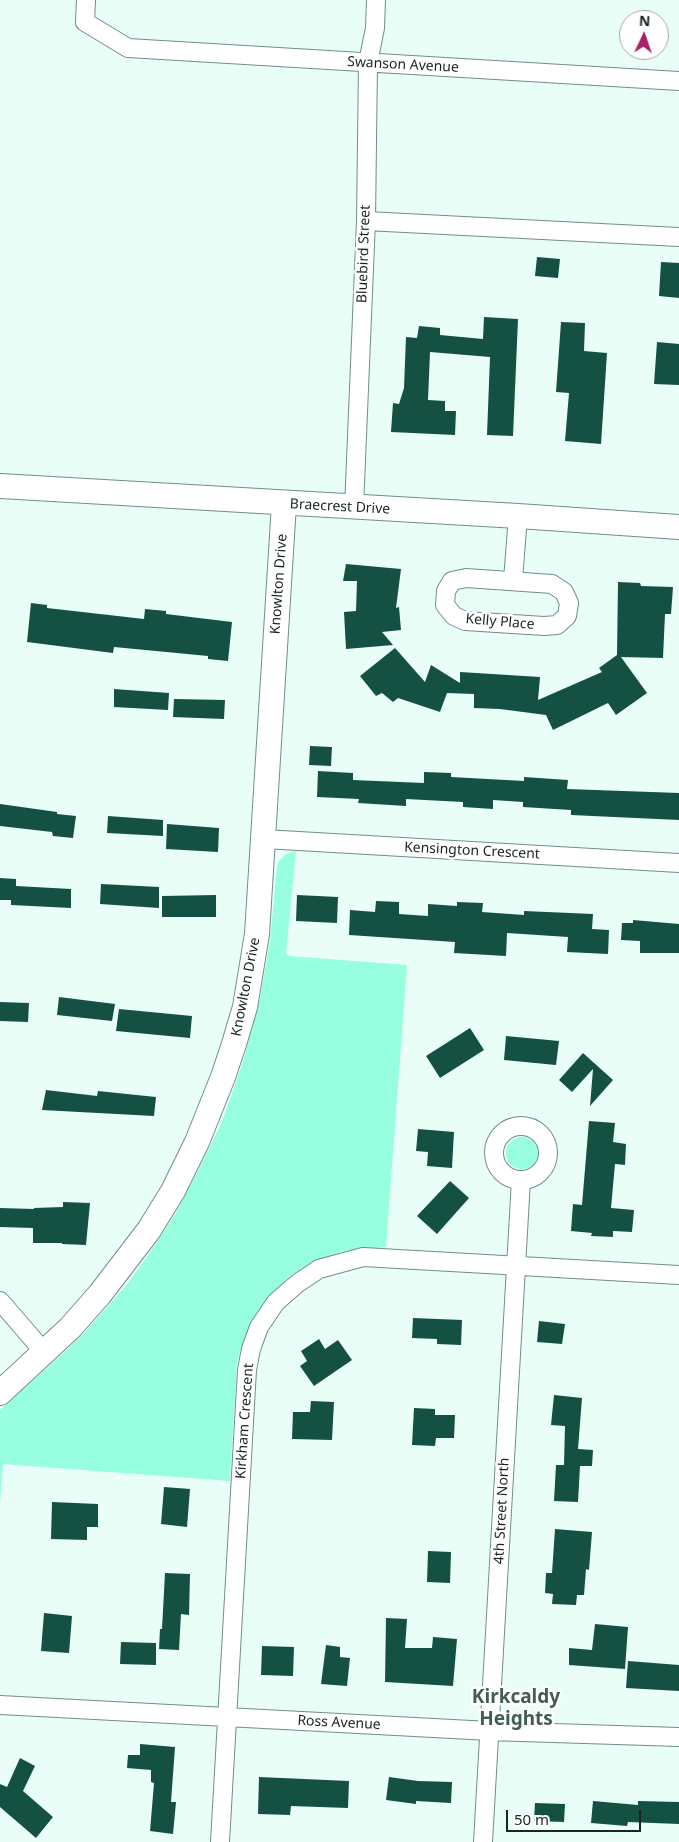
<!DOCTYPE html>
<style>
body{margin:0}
#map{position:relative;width:679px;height:1842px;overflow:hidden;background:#e9fef7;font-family:"Noto Sans",sans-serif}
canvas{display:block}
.north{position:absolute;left:619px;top:10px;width:50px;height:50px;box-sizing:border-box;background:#fff;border:1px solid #a3a8a6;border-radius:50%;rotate:3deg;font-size:14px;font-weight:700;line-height:20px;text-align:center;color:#182521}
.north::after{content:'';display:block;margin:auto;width:18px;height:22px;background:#a8216a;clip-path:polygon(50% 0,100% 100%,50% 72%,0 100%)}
.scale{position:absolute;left:506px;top:1810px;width:135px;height:22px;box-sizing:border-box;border:2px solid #182521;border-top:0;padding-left:6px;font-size:15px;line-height:18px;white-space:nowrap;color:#182521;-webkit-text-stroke:4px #fff;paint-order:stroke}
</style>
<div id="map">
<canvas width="679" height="1842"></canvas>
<div class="north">N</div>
<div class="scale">50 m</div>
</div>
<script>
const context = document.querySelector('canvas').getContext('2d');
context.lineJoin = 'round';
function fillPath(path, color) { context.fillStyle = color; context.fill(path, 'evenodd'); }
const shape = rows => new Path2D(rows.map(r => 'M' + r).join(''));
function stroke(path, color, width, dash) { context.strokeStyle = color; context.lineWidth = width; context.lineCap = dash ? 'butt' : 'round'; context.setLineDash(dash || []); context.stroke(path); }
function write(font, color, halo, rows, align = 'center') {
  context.font = font + ' "Noto Sans",sans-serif'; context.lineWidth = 5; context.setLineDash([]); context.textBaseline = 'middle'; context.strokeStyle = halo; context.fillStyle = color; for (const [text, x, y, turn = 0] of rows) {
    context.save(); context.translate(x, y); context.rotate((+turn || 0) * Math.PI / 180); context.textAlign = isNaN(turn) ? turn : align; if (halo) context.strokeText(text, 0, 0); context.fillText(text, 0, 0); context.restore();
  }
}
const green = shape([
 [296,851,286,954,289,956,407,965,386,1247,344,1251,316,1261,291,1275,270,1295,261,1307,246,1334,237,1362,230,1481,3,1464,0,1503,0,1410,68,1349,86,1331,128,1283,149,1254,176,1213,197,1173,222,1122,243,1062,260,998,270,941,277,867,279,861,286,854],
 '506 1153a16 16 0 1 1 32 0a16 16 0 1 1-32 0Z'
]);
const building = shape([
 [537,257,560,259,558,278,535,276],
 [661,262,679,263,679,298,659,296],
 [484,317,518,319,513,436,487,435,490,357,430,352,428,400,445,401,445,411,456,411,455,435,391,432,393,403,399,404,404,388,406,337,417,338,419,326,440,328,440,335,483,339],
 [561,322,585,323,584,351,607,353,601,444,565,441,569,393,556,392],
 [657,342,679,344,679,385,654,384],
 [346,564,401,569,396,608,399,607,401,630,382,632,393,645,346,649,344,612,356,611,357,581,343,581],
 [618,582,640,583,641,586,673,587,671,614,665,614,663,658,621,657,647,693,616,715,608,703,553,730,546,715,500,709,474,708,474,694,447,693,440,712,398,698,393,702,382,693,376,696,360,676,395,648,425,682,431,665,460,683,460,672,540,677,538,700,602,672,599,668,617,655],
 [31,603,47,605,47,608,144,619,145,609,166,611,166,614,232,622,228,661,208,659,208,656,114,647,113,653,27,642],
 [114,689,169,693,168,710,114,707],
 [174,699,225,700,224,719,173,717],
 [310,746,332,747,331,766,309,765],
 [318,771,353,773,353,780,424,783,424,772,451,773,451,777,524,781,524,777,568,780,567,789,679,793,679,820,571,815,571,810,523,807,523,802,493,800,493,809,463,807,463,802,406,799,406,806,358,803,359,799,317,797],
 [0,804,57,812,57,814,76,816,73,838,53,836,52,832,0,826],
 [108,816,163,820,163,836,107,833],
 [167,824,219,828,218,852,166,849],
 [0,878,16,879,16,886,71,889,71,908,11,905,11,900,0,900],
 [101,884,159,887,159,908,100,904],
 [216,895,216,917,162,917,162,896],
 [297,895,338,897,337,923,296,921],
 [376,901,399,902,399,914,428,916,428,904,457,906,457,902,483,903,482,912,524,915,524,911,593,914,592,929,609,930,608,954,567,952,568,937,507,933,506,956,454,953,455,942,349,935,350,910,375,912],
 [633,920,679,924,679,953,640,953,640,941,621,940,622,923,633,923],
 [59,997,115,1004,112,1021,57,1015],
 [0,1002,29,1003,28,1022,0,1021],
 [119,1009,192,1016,190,1038,116,1031],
 [470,1028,484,1050,440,1078,426,1056],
 [506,1036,559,1041,556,1065,504,1060],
 [583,1053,613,1080,590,1106,593,1069,572,1092,559,1080],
 [46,1090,97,1096,98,1091,156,1097,154,1116,42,1110],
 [589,1121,615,1123,613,1142,626,1144,625,1165,615,1164,611,1208,634,1210,632,1232,613,1231,613,1237,591,1236,592,1233,571,1231,573,1204,582,1205],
 [418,1129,454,1132,452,1168,427,1166,428,1152,416,1151],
 [450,1181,469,1198,437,1234,417,1216],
 [63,1202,90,1203,86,1245,62,1244,62,1243,33,1243,33,1228,0,1227,0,1208,34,1209,34,1208,63,1207],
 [413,1318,462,1320,461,1345,437,1344,437,1339,412,1338],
 [539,1321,565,1324,562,1344,537,1342],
 [319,1339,325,1349,338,1340,352,1360,314,1386,300,1366,307,1361,301,1351],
 [554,1395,582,1398,578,1449,593,1450,592,1466,580,1466,578,1502,554,1501,556,1465,564,1465,565,1426,551,1425],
 [311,1401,334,1402,332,1440,292,1439,293,1412,310,1412],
 [414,1408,435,1409,435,1415,455,1415,454,1438,436,1438,435,1446,412,1445],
 [164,1487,190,1489,187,1527,161,1524],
 [52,1502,98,1504,98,1527,87,1527,87,1540,51,1539],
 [555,1529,592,1532,589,1570,586,1569,584,1595,577,1595,576,1605,552,1604,553,1594,545,1593,546,1573,552,1573],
 [428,1551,451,1552,450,1583,427,1582],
 [165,1573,190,1574,189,1615,181,1614,179,1650,159,1649,160,1629,162,1629],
 [44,1613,72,1616,69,1653,41,1651],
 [386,1618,407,1619,405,1648,432,1648,433,1637,457,1639,453,1686,385,1682],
 [595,1624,628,1627,625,1669,569,1665,569,1648,592,1650],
 [121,1642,156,1643,156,1665,120,1664],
 [326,1645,340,1647,340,1657,350,1658,347,1686,321,1684],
 [262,1646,294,1647,293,1676,261,1675],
 [628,1661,679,1665,679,1691,626,1688],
 [140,1744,175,1747,171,1802,176,1802,173,1834,150,1831,154,1783,151,1782,151,1770,127,1768,128,1755,140,1755],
 [20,1758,35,1766,23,1791,53,1817,36,1838,0,1807,0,1784,7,1787],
 [259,1777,349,1781,348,1808,291,1806,290,1815,258,1814],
 [389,1777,418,1781,452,1782,451,1803,416,1801,416,1804,386,1800],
 [593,1801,638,1805,638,1801,679,1802,679,1824,628,1822,627,1826,591,1823],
 [535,1803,565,1804,564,1822,534,1821]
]);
const street = shape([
 [86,0,85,22,128,48,679,81],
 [366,221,679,237],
 [354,508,366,221,368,63,375,28,376,0],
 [466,578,552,584,564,592,569,603,567,616,557,625,544,626,465,621,454,616,445,605,446,591,452,581,466,578],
 [513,580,518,516],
 [264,839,679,863],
 '494 1153a27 27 0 1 1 54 0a27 27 0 1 1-54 0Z',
 [0,1301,44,1352],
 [0,1705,490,1731,679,1737],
 [220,1842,247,1370,251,1349,259,1327,276,1302,298,1283,319,1269,363,1257,679,1275],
 [483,1842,521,1180]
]);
const secondary = shape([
 [0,486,518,516,679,527],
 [0,1393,70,1328,100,1294,149,1230,173,1191,197,1142,223,1077,234,1044,245,1007,257,934,284,504]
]);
const streetNames = [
 ["Swanson Avenue",403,65,3],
 ["Bluebird Street",364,254,-88],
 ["Braecrest Drive",340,507,3],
 ["Knowlton Drive",279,584,-86],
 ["Kelly Place",500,622,5],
 ["Kensington Crescent",472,851,3],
 ["Knowlton Drive",246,987,-79],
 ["Kirkham Crescent",245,1421,-86],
 ["4th Street North",502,1511,-87],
 ["Ross Avenue",339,1723,3]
];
const districtNames = [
 ["Kirkcaldy",516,1698],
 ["Heights",516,1720]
];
fillPath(green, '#97fee0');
fillPath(building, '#145142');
stroke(street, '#6f8f85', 20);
stroke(secondary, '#6f8f85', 26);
stroke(street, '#fff', 18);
stroke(secondary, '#fff', 24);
write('14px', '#182521', '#fff', streetNames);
write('bold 19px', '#405e55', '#fff', districtNames);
</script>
